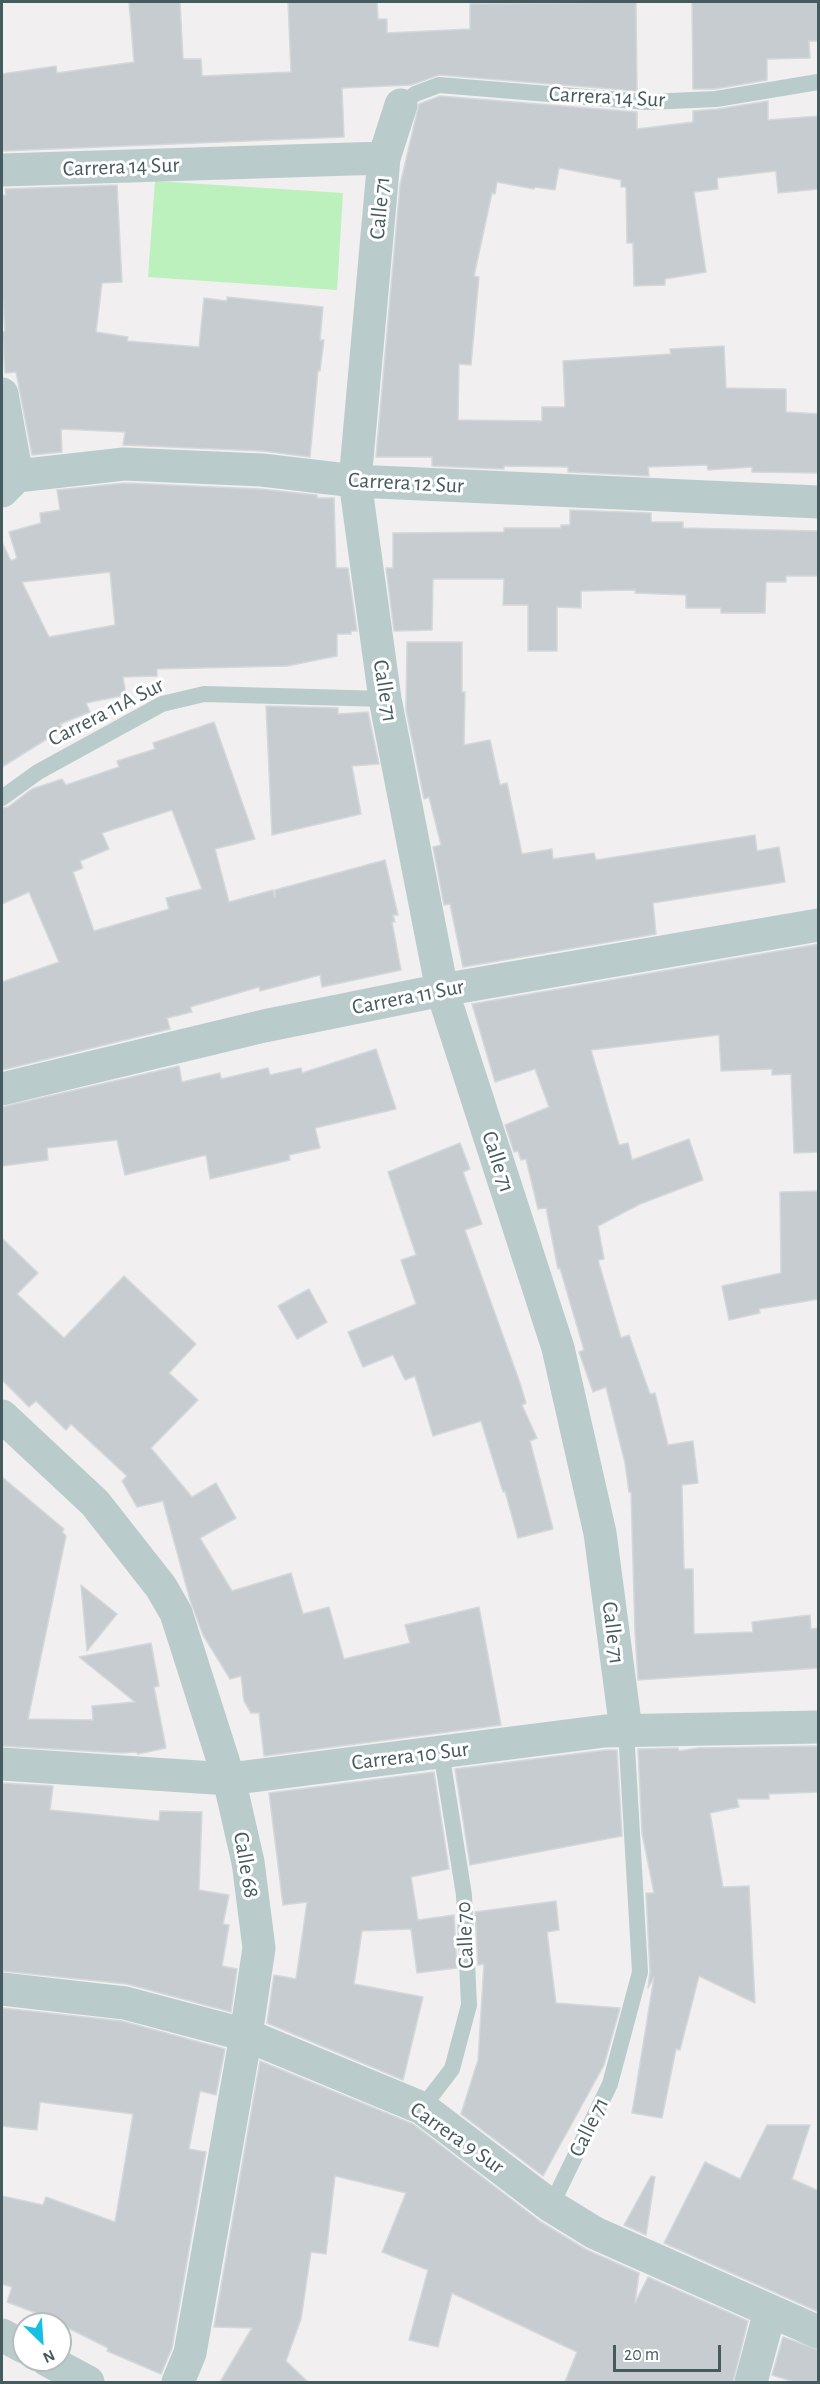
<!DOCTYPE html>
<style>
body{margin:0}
#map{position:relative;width:820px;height:2384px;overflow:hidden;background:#f2eff0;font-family:"Alegreya Sans",sans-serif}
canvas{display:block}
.frame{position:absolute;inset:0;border:3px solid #465b5d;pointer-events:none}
.north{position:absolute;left:12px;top:2312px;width:60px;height:60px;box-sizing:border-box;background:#fff;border:2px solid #b5bdbe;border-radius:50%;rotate:155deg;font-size:16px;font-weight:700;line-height:24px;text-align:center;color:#465b5d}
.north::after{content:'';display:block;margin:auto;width:21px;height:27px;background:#15c0e5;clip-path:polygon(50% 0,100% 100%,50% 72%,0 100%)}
.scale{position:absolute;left:613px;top:2345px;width:108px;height:27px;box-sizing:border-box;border:3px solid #465b5d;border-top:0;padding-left:8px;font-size:18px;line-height:21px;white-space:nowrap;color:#465b5d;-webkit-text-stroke:4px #fff;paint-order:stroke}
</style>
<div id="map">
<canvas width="820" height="2384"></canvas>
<div class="frame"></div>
<div class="north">N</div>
<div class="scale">20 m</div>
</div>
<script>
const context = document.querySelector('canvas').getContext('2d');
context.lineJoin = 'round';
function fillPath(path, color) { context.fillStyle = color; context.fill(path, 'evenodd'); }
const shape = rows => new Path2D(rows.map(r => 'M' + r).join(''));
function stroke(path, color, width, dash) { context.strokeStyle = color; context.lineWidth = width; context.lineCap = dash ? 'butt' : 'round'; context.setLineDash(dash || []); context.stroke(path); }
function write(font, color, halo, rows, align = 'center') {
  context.font = font + ' "Alegreya Sans",sans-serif'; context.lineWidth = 6; context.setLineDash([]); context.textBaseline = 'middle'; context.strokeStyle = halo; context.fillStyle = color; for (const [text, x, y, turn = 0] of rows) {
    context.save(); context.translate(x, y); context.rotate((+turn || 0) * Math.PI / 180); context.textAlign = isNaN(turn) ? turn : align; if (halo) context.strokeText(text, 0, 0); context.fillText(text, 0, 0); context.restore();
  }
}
const green = shape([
 [155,181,343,193,337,290,148,277]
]);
const building = shape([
 [129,2,180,2,183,59,201,59,202,76,291,72,288,2,377,2,378,19,387,19,387,33,470,29,470,4,636,2,637,91,439,75,411,85,342,88,344,137,2,151,2,74,56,66,57,73,134,62,129,2],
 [692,2,819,2,819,41,809,41,810,58,767,59,767,80,715,89,693,89,692,2],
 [440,96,637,112,637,129,693,122,693,111,718,109,768,101,768,120,819,116,819,189,778,193,776,171,717,178,718,189,694,192,706,272,665,279,665,285,634,286,633,243,627,243,626,187,621,187,621,180,559,168,555,190,535,187,534,189,497,182,495,194,492,193,474,276,479,277,471,365,459,364,458,420,542,421,542,407,565,407,563,361,671,354,670,349,724,346,726,388,786,389,786,412,819,414,819,473,752,472,752,467,708,470,707,465,648,467,649,476,568,472,568,467,504,466,504,469,432,466,432,457,376,457,400,185,419,104,440,96],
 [117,185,122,282,102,283,96,332,128,337,127,341,199,347,204,298,227,301,227,297,323,307,320,340,324,340,320,371,318,371,310,457,263,451,123,445,125,432,61,429,62,452,32,455,16,372,5,373,2,332,5,331,2,292,2,195,6,195,5,189,117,185],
 [125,483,260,489,317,495,317,498,334,498,336,568,348,568,357,631,351,631,351,634,337,634,337,656,287,666,157,669,157,676,123,677,126,695,86,703,90,712,60,724,63,729,2,767,2,542,11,561,17,558,9,532,41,523,40,513,60,510,57,490,125,483],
 [110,572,115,625,49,637,22,582,110,572],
 [570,510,651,513,651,522,683,522,683,528,819,531,819,576,786,576,786,582,766,582,765,613,721,613,721,608,686,608,686,595,635,593,635,590,581,591,581,608,557,607,557,651,528,651,528,605,503,605,504,579,433,579,432,630,394,631,386,568,393,568,393,533,504,532,504,528,561,528,561,525,570,525,570,510],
 [407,642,462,642,462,692,465,692,464,745,490,740,500,785,507,783,522,854,552,849,553,859,594,853,596,860,755,835,757,851,779,847,785,882,653,903,656,934,463,967,450,904,444,905,433,847,441,845,429,797,424,799,406,710,407,642],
 [266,706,338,708,338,714,368,712,379,764,352,766,361,814,272,835,266,706],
 [214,722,255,839,215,849,229,902,273,890,275,897,275,890,385,860,398,915,393,915,395,922,392,922,401,970,322,987,320,975,260,991,259,987,190,1007,192,1012,167,1018,170,1029,2,1070,2,982,59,962,29,892,2,904,2,808,8,807,32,789,62,779,66,785,119,767,117,761,155,749,153,743,214,722],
 [172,810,202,889,166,898,169,909,94,931,73,872,83,868,80,861,109,849,102,833,172,810],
 [819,944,819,1152,794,1153,791,1074,772,1075,772,1069,721,1071,719,1035,591,1050,619,1145,628,1143,632,1160,689,1139,703,1180,640,1204,598,1226,604,1259,598,1260,621,1338,629,1335,650,1394,655,1393,668,1445,693,1441,698,1483,682,1485,684,1569,693,1569,694,1634,753,1632,752,1622,810,1615,811,1629,819,1628,819,1668,638,1680,635,1633,631,1492,629,1492,625,1463,606,1387,593,1392,579,1352,584,1350,560,1268,558,1269,546,1208,538,1209,526,1159,521,1160,518,1151,514,1152,505,1125,549,1107,535,1069,495,1082,472,1004,819,944],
 [376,1049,396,1109,315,1128,320,1148,289,1155,290,1160,210,1179,206,1155,125,1175,117,1140,47,1148,48,1160,2,1166,2,1107,179,1066,182,1082,220,1073,221,1079,268,1068,270,1075,301,1068,302,1073,376,1049],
 [460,1143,470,1169,463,1172,482,1224,465,1230,520,1383,526,1403,522,1405,537,1438,530,1441,553,1529,518,1538,505,1491,503,1492,481,1421,433,1436,415,1376,405,1380,393,1355,363,1367,348,1332,416,1304,401,1260,416,1255,388,1172,460,1143],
 [819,1191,819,1299,759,1309,760,1313,729,1320,722,1286,781,1273,780,1192,819,1191],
 [2,1238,38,1273,17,1294,64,1338,124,1276,196,1344,169,1373,198,1400,151,1448,192,1497,216,1483,236,1518,200,1538,232,1591,291,1573,303,1614,329,1607,344,1659,410,1643,405,1625,479,1607,501,1725,264,1756,259,1713,251,1713,244,1701,241,1676,230,1679,203,1635,190,1600,163,1501,137,1507,122,1481,127,1476,71,1424,66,1430,36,1401,29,1407,2,1380,2,1238],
 [309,1289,327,1322,297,1339,278,1306,309,1289],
 [2,1477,64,1529,62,1532,66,1536,28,1719,93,1720,92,1706,135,1702,79,1657,151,1643,159,1686,154,1687,166,1748,138,1754,136,1752,122,1753,2,1746,2,1477],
 [81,1585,117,1614,87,1651,81,1585],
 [819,1746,819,1792,769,1794,769,1799,737,1799,739,1807,710,1813,723,1887,749,1886,755,2003,699,1976,680,2050,676,2049,662,2118,632,2113,654,1977,648,1988,650,1971,646,1893,654,1893,642,1833,638,1749,678,1748,679,1751,698,1748,819,1746],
 [606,1750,617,1750,622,1836,470,1865,455,1769,606,1750],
 [434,1772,449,1869,411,1877,418,1920,454,1915,457,1968,417,1973,411,1929,362,1931,354,1984,423,1997,403,2080,267,2023,274,1975,296,1979,307,1902,283,1905,269,1793,434,1772],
 [2,1783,53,1786,50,1810,159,1821,160,1811,202,1812,199,1890,229,1895,223,1924,229,1925,222,1966,237,1969,231,2012,127,1984,2,1971,2,1783],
 [556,1901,559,1930,547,1932,556,2003,620,2008,604,2065,543,2176,461,2114,478,2060,484,1964,478,1965,475,1912,556,1901],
 [2,2008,122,2021,225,2049,216,2095,200,2091,189,2149,206,2152,172,2348,161,2374,107,2351,108,2348,60,2324,60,2322,7,2302,12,2287,2,2284,2,2196,43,2205,46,2197,115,2222,133,2114,40,2102,37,2130,2,2126,2,2008],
 [260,2061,413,2124,541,2222,587,2250,639,2273,635,2303,648,2277,748,2321,733,2382,565,2382,577,2352,452,2293,438,2347,409,2340,428,2270,382,2252,406,2193,335,2176,326,2254,311,2252,301,2319,286,2361,308,2382,220,2382,252,2328,214,2327,260,2061],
 [767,2125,810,2125,792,2179,819,2191,819,2312,664,2243,705,2162,740,2179,767,2125],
 [651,2176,655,2177,646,2235,624,2225,651,2176],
 [783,2337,819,2350,819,2382,794,2382,772,2375,783,2337]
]);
const service = shape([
 [401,105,415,94,439,85,647,102,716,99,818,82],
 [2,798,38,772,162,704,204,694,385,699],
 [422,2108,452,2069,469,2005,464,1895,441,1751],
 [551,2206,610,2084,640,1972,626,1730]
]);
const minor = shape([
 [401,105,384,158,355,481,385,699,442,990,558,1348,600,1533,626,1730],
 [2,170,384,158],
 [2,394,17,476],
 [2,491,17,476,124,464,262,470,355,481,818,502],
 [2,1089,264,1026,442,990,818,925],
 [2,1416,95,1503,161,1587,176,1613,229,1779,248,1862,259,1948,246,2035,190,2353,178,2382],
 [2,1764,229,1779,605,1731,818,1727],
 [2,1989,125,2003,246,2035,422,2108,551,2206,595,2233,818,2332],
 [751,2382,770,2311]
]);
const tertiary = shape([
 [2,2335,24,2347],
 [47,2360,88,2382]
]);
const streetNames = [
 ["Carrera 14 Sur",607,97,3],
 ["Carrera 14 Sur",121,167,-2],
 ["Calle 71",380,208,-85],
 ["Carrera 12 Sur",406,483,3],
 ["Calle 71",385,691,81],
 ["Carrera 11A Sur",106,712,-27],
 ["Carrera 11 Sur",408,997,-11],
 ["Calle 71",498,1162,72],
 ["Calle 71",613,1633,83],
 ["Carrera 10 Sur",410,1756,-7],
 ["Calle 68",246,1865,80],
 ["Calle 70",465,1935,-93],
 ["Calle 71",589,2127,-64],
 ["Carrera 9 Sur",457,2138,35]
];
fillPath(green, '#bcf0bc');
fillPath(building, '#c6cccf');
stroke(building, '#d3d8db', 1.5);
stroke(service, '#bacbcc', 16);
stroke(minor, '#bacbcc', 33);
stroke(tertiary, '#bacbcc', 33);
write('22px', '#465b5d', '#fff', streetNames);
</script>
